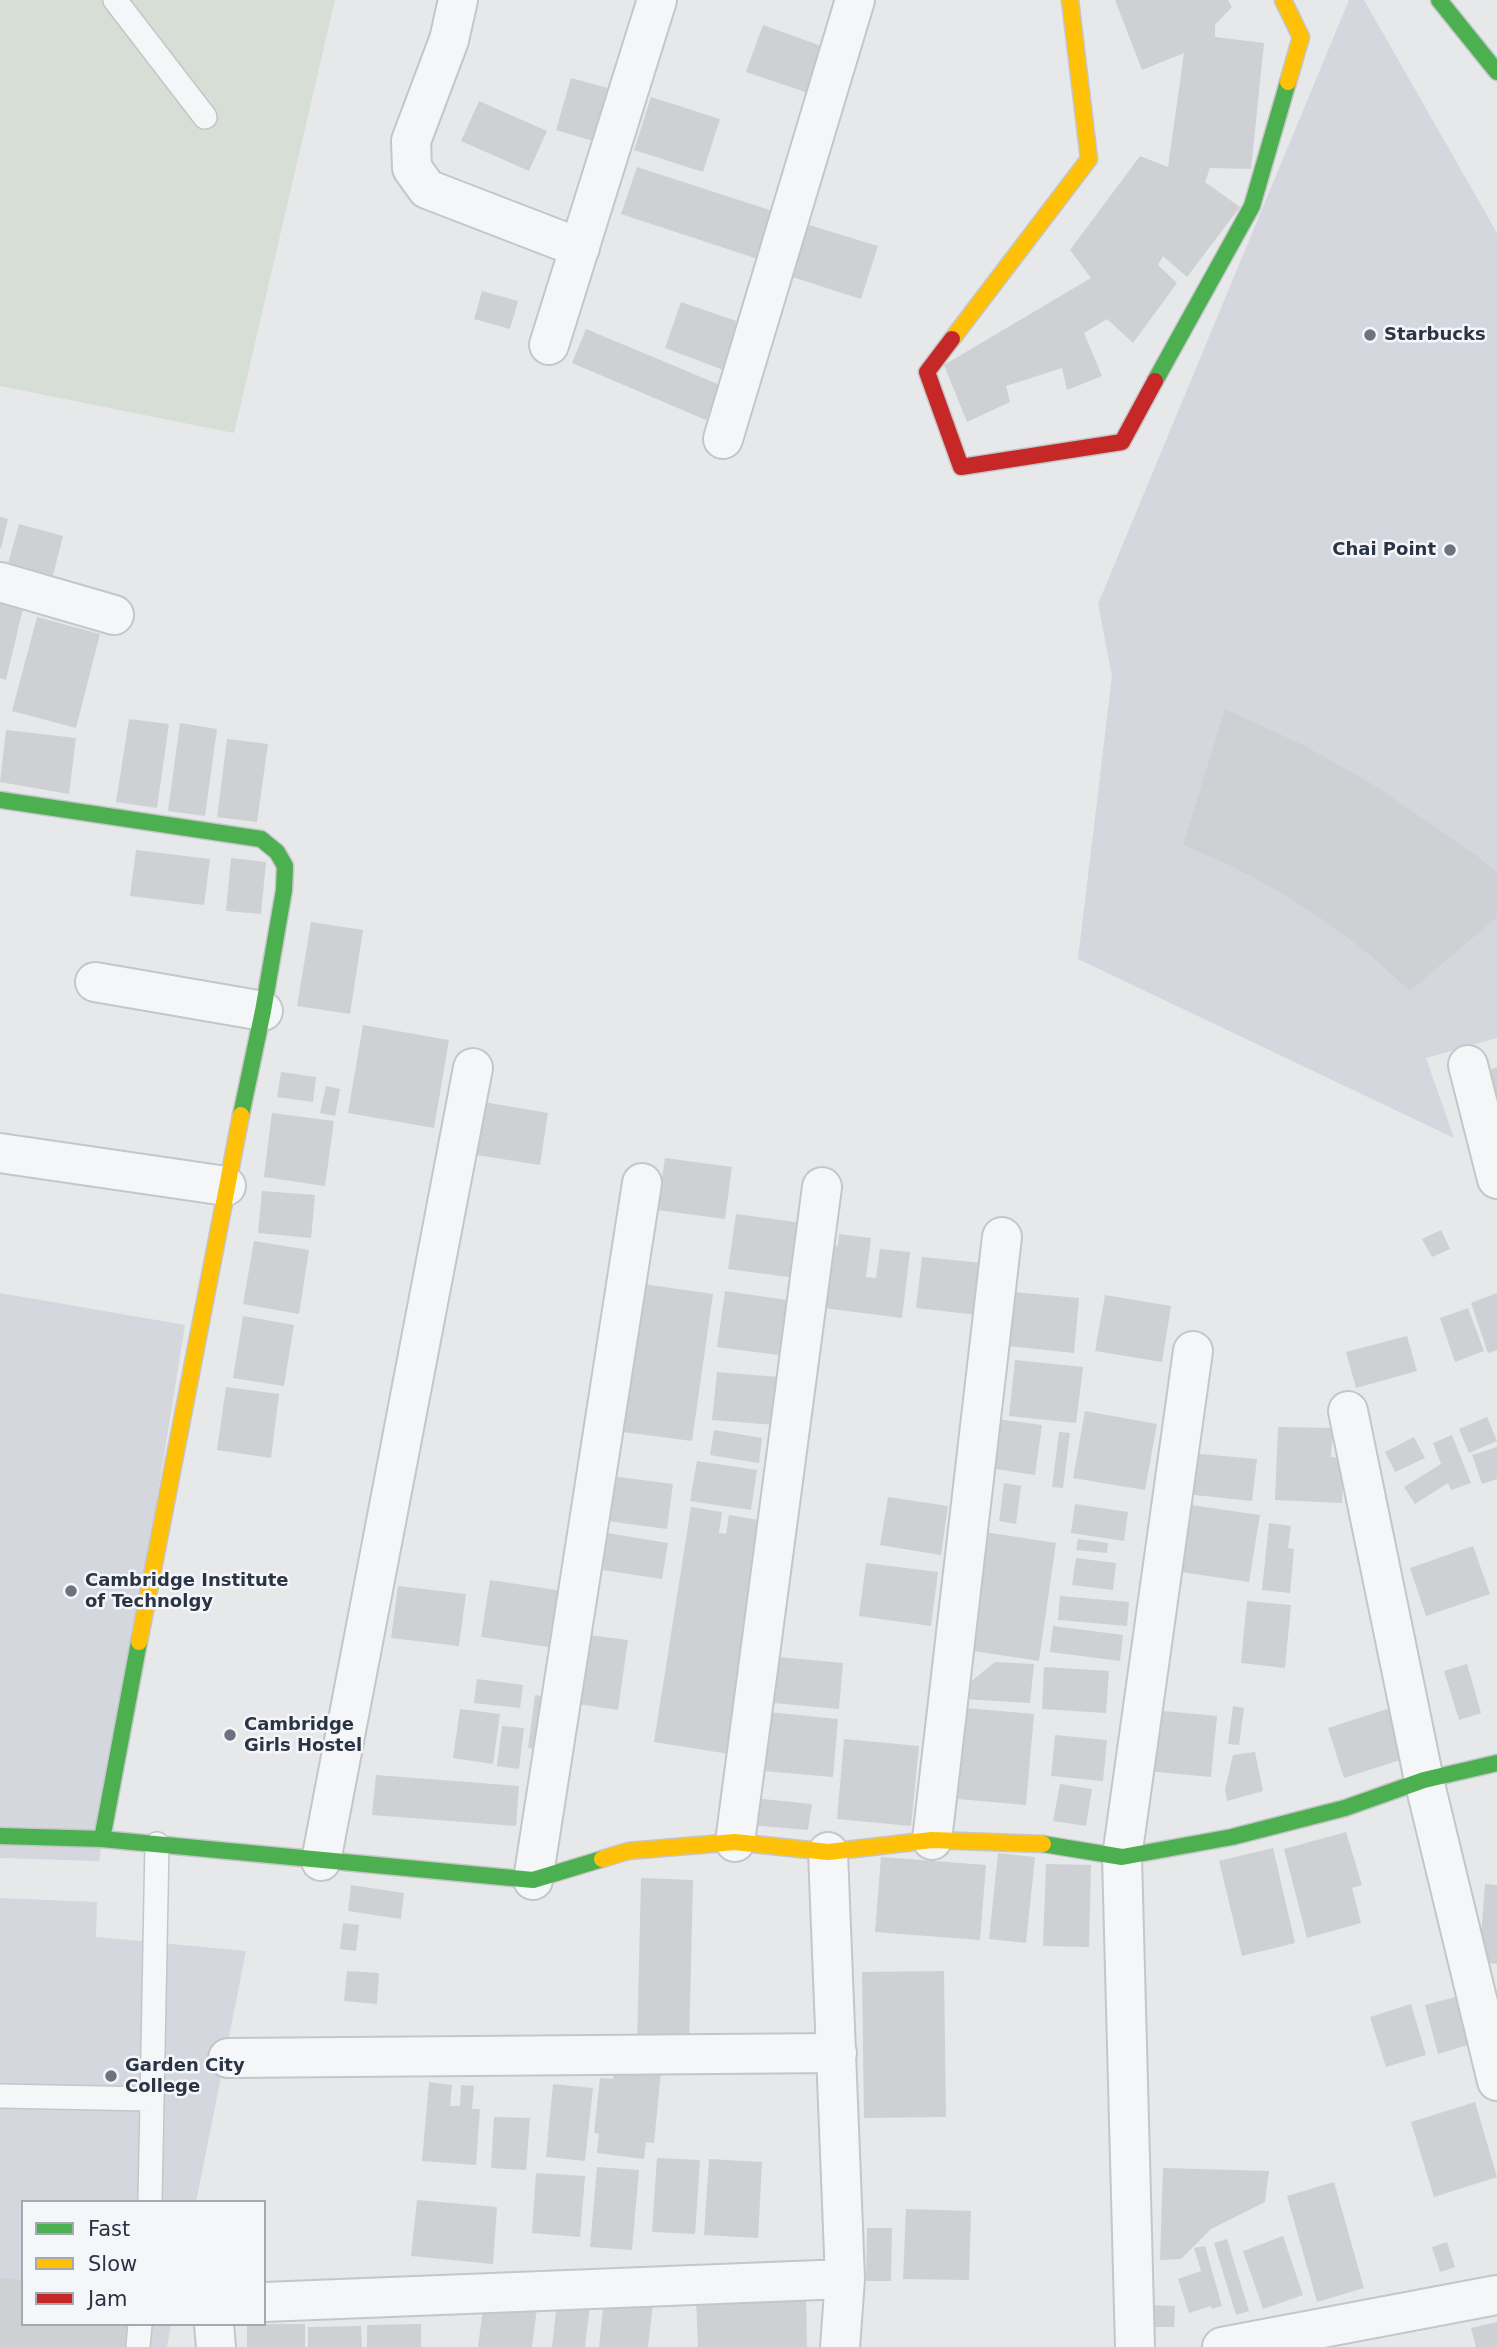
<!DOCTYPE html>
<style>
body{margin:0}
#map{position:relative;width:1497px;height:2347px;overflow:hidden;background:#e6e8ea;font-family:"DejaVu Sans",sans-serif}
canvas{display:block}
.legend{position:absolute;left:21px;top:2200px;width:245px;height:126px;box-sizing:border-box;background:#f4f6f9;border:2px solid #a4a8b1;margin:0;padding:9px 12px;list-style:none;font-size:21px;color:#2b3445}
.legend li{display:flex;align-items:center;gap:14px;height:35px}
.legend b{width:35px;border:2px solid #a4a8b1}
</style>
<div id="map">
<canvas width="1497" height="2347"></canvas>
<ul class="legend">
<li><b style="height:9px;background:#4caf50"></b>Fast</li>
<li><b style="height:9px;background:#ffc107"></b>Slow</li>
<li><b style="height:9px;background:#c62828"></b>Jam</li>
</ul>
</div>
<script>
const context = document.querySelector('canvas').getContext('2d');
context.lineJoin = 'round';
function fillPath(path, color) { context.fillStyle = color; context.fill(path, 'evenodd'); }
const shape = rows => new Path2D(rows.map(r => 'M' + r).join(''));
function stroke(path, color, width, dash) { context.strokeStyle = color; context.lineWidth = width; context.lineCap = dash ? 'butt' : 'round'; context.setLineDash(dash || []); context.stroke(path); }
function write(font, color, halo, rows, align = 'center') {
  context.font = font + ' "DejaVu Sans",sans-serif'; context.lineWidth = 5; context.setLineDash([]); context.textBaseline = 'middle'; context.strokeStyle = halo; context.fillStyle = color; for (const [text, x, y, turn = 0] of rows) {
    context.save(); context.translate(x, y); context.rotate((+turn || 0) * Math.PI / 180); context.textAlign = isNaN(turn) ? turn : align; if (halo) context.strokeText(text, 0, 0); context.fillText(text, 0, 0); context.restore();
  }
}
const built = shape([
 [1349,0,1364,0,1497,233,1497,1038,1426,1058,1454,1138,1078,959,1112,676,1098,604],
 [0,1293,185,1325,99,1861,0,1858],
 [0,1898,97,1902,96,1937,246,1951,196,2202,23,2202,23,2324,171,2324,167,2347,0,2347]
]);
const green = shape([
 [0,0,335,0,234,433,0,386]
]);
const building = shape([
 [1115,0,1228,0,1232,7,1215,25,1215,37,1264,43,1251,169,1210,168,1205,182,1240,207,1187,277,1163,256,1158,265,1177,283,1133,343,1107,319,1084,333,1102,376,1067,390,1062,368,1006,386,1010,402,967,422,944,365,1091,278,1070,250,1140,156,1168,167,1184,53,1142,70],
 [763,25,827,48,811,94,746,72],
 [571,78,611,89,596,142,556,130],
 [651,97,720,119,703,172,634,150],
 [479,101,547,131,529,171,461,141],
 [637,167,779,213,764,261,621,214],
 [809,225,878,246,861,299,792,277],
 [482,291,518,301,510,329,474,319],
 [681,302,742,323,726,371,665,348],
 [586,329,720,385,706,420,572,363],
 [0,517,8,519,1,548,0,548],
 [19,524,63,536,53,575,8,564],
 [0,603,23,608,6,680,0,678],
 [37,617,100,634,76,728,12,711],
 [1225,709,1303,745,1377,787,1477,856,1497,873,1497,917,1410,991,1369,954,1325,921,1278,891,1232,866,1183,845],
 [129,719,169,724,157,808,116,802],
 [180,723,217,729,205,816,168,811],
 [6,730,76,738,69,794,0,782],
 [227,739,268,744,257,822,217,817],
 [136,850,210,859,204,905,130,896],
 [231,858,266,862,261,914,226,911],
 [311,922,363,930,350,1014,297,1006],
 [363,1025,449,1040,434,1128,348,1113],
 [1497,1067,1497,1118,1480,1073],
 [281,1072,316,1077,313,1102,277,1097],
 [326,1086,340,1089,335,1116,320,1113],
 [478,1101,548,1113,540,1165,470,1154],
 [272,1113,334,1121,325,1186,264,1177],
 [665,1158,732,1167,725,1219,657,1210],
 [262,1191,315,1195,311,1238,258,1233],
 [736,1214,803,1223,796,1278,728,1269],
 [1441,1230,1450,1249,1432,1257,1422,1239],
 [839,1234,871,1238,866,1277,876,1278,880,1249,910,1252,902,1318,816,1307,834,1245,838,1246],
 [254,1241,309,1250,299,1314,243,1304],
 [922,1257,983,1263,978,1315,916,1308],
 [636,1283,713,1294,692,1441,615,1431],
 [725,1291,794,1301,786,1356,717,1347],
 [1014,1292,1079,1298,1074,1353,1008,1346],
 [1497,1293,1497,1350,1488,1353,1471,1303],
 [1105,1295,1171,1306,1162,1362,1095,1351],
 [1468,1308,1484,1351,1455,1362,1440,1318],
 [243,1316,294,1325,284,1386,233,1378],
 [1407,1336,1417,1371,1356,1388,1346,1352],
 [1015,1360,1083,1367,1076,1423,1009,1416],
 [717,1372,779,1377,775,1425,712,1420],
 [226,1387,279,1394,271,1458,217,1450],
 [1085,1411,1157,1424,1145,1490,1073,1478],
 [1487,1417,1497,1441,1469,1453,1459,1429],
 [997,1419,1042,1425,1035,1475,989,1468],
 [1278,1427,1333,1428,1331,1457,1344,1458,1342,1503,1275,1500],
 [714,1430,762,1438,759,1463,710,1455],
 [1059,1432,1070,1433,1063,1488,1052,1487],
 [1452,1435,1471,1483,1451,1490,1448,1483,1415,1504,1404,1487,1441,1464,1433,1443],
 [1414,1437,1425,1458,1395,1472,1385,1452],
 [1497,1447,1497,1479,1482,1484,1472,1455],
 [1189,1453,1257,1459,1252,1501,1185,1494],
 [697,1461,757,1470,751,1510,690,1501],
 [604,1475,673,1484,667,1529,599,1520],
 [1004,1483,1021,1486,1016,1524,999,1521],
 [888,1497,948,1506,941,1555,880,1545],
 [1075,1504,1128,1512,1124,1541,1071,1533],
 [1184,1504,1260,1515,1249,1582,1174,1571],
 [691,1507,722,1512,719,1533,726,1534,729,1515,764,1521,729,1754,654,1742],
 [1269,1523,1291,1526,1288,1548,1294,1549,1290,1593,1262,1590],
 [589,1530,668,1543,662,1579,583,1567],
 [978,1531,1056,1543,1039,1661,961,1649],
 [1078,1539,1108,1543,1107,1553,1076,1550],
 [1473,1546,1490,1594,1426,1616,1410,1568],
 [1076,1558,1116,1563,1113,1590,1072,1585],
 [866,1563,938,1572,931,1626,859,1616],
 [490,1580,563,1591,555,1648,481,1637],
 [398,1586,466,1594,459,1646,391,1638],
 [1060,1596,1129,1602,1127,1626,1058,1620],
 [1247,1601,1291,1605,1285,1668,1241,1663],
 [1053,1626,1123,1635,1120,1661,1050,1652],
 [588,1635,628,1640,618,1710,578,1704],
 [778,1657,843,1663,839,1709,774,1703],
 [995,1662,1034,1664,1030,1703,963,1699,964,1687],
 [1467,1664,1481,1713,1459,1720,1444,1671],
 [1044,1667,1109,1671,1106,1713,1042,1709],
 [477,1679,523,1685,520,1708,474,1703],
 [535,1695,559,1699,552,1751,528,1748],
 [1233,1706,1244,1708,1239,1745,1228,1744],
 [966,1708,1034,1714,1026,1805,958,1799],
 [1390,1708,1406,1758,1344,1778,1328,1728],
 [460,1709,500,1714,493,1764,453,1758],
 [1152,1710,1217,1716,1211,1777,1146,1771],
 [768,1712,838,1719,833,1777,763,1771],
 [502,1726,524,1728,519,1769,497,1766],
 [1055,1735,1107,1740,1103,1781,1051,1776],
 [844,1739,919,1746,911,1826,837,1819],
 [1255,1752,1263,1791,1227,1801,1225,1790,1233,1755],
 [376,1775,519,1786,516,1826,372,1815],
 [1060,1784,1092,1789,1086,1826,1053,1821],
 [753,1798,812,1804,808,1830,750,1825],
 [1346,1832,1362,1885,1352,1888,1361,1923,1307,1938,1284,1849],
 [1273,1848,1295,1943,1242,1956,1219,1861],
 [998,1853,1035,1857,1026,1943,989,1939],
 [881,1857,986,1865,980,1940,875,1932],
 [1046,1864,1091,1865,1089,1947,1043,1946],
 [641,1878,693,1880,689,2049,637,2047],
 [1485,1884,1497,1885,1497,1964,1479,1962],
 [351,1885,404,1893,401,1919,348,1911],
 [343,1923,359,1925,356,1951,340,1949],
 [347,1971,379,1973,377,2004,344,2001],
 [944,1971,946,2117,864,2118,862,1972],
 [1459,1996,1471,2044,1438,2054,1425,2005],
 [1411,2004,1426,2055,1386,2067,1370,2017],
 [614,2066,661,2071,654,2143,646,2142,644,2159,597,2153,599,2134,594,2133,600,2078,613,2079],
 [429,2082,452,2085,450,2106,460,2106,461,2085,474,2086,472,2109,480,2109,476,2165,422,2161],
 [553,2084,593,2088,585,2161,546,2157],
 [1475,2102,1497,2177,1434,2197,1411,2122],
 [494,2117,530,2118,526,2170,491,2168],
 [657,2158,700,2160,695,2234,652,2232],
 [709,2159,762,2162,758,2238,704,2235],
 [597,2167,639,2170,632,2250,590,2247],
 [1163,2168,1269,2171,1265,2202,1211,2229,1181,2259,1160,2260],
 [536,2173,585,2176,580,2237,532,2233],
 [1334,2182,1364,2288,1317,2302,1287,2196],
 [417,2200,497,2207,493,2264,411,2256],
 [906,2209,971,2211,969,2280,903,2279],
 [867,2228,892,2228,891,2281,866,2281],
 [1283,2236,1303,2295,1263,2309,1243,2251],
 [1227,2239,1249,2311,1236,2315,1214,2243],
 [1447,2242,1455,2267,1440,2272,1432,2247],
 [1205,2246,1222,2306,1211,2309,1211,2306,1189,2313,1178,2279,1201,2271,1194,2248],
 [0,2278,23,2280,23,2324,133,2324,131,2347,0,2347],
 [485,2294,538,2300,532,2347,478,2347],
 [558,2294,591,2297,585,2347,552,2347],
 [806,2294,807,2347,698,2347,696,2298],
 [604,2299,653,2304,648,2347,599,2347],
 [1149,2305,1175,2306,1174,2327,1148,2327],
 [1497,2322,1497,2347,1476,2347,1471,2328],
 [247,2324,305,2324,305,2347,247,2347],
 [421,2324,421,2347,367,2347,367,2325],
 [361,2326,362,2347,308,2347,308,2327]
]);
const lane = shape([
 [115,0,205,117],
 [0,2096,150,2099],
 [150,2202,157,1844],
 [138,2347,140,2324]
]);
const street = shape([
 [458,0,449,40,411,141,412,168,427,189,580,248],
 [549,345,657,0],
 [723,439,855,0],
 [0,582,114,615],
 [95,982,263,1011],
 [1468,1065,1497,1179],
 [0,1153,226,1186],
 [1348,1411,1424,1780,1497,2081],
 [932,1840,1002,1237],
 [735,1842,822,1187],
 [828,1852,845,2279,840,2347],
 [321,1861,473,1068],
 [533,1880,642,1183],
 [228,2058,837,2053],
 [264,2302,845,2279],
 [214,2324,216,2347],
 [1135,2347,1122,1857,1193,1351],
 [1222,2347,1497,2295]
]);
const fast = shape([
 [1439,0,1497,72],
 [1155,381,1252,206,1288,82],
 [0,800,261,839,277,852,285,866,284,890,263,1011,241,1115],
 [0,1836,102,1839,533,1880,602,1859],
 [102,1839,139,1642],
 [1043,1844,1122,1857,1232,1837,1345,1808,1424,1780,1497,1763]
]);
const slow = shape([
 [1283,0,1301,37,1288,82],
 [952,339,1089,159,1070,0],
 [139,1642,241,1115],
 [602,1859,628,1851,735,1842,828,1852,932,1840,1043,1844]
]);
const jam = shape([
 [952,339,927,372,961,467,1122,442,1155,381]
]);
const markers = [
 [1370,335,7,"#6c737f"],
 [1450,550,7,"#6c737f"],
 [71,1591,7,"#6c737f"],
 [230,1735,7,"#6c737f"],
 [111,2076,7,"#6c737f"]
];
const poiNames = [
 ["Starbucks",1384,335],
 ["Chai Point",1436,550,"right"],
 ["Cambridge Institute",85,1581],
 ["of Technolgy",85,1602],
 ["Cambridge",244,1725],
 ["Girls Hostel",244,1746],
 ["Garden City",125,2066],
 ["College",125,2087]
];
fillPath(built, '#d4d7dd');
fillPath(green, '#d6ded6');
fillPath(building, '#ced0d3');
stroke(lane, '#c4c6c8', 26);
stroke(street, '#c4c6c8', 42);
stroke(fast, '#c4c6c8', 19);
stroke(slow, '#c4c6c8', 19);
stroke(jam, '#c4c6c8', 19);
stroke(lane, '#f5f6f7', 23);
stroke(street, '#f5f6f7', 38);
stroke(fast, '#4caf50', 16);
stroke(slow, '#ffc107', 16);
stroke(jam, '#c62828', 16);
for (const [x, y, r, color] of markers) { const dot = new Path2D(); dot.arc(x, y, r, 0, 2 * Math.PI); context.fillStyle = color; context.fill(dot); stroke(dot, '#f4f6f9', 2.5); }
write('bold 18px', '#2b3445', '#f4f6f9', poiNames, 'left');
</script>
